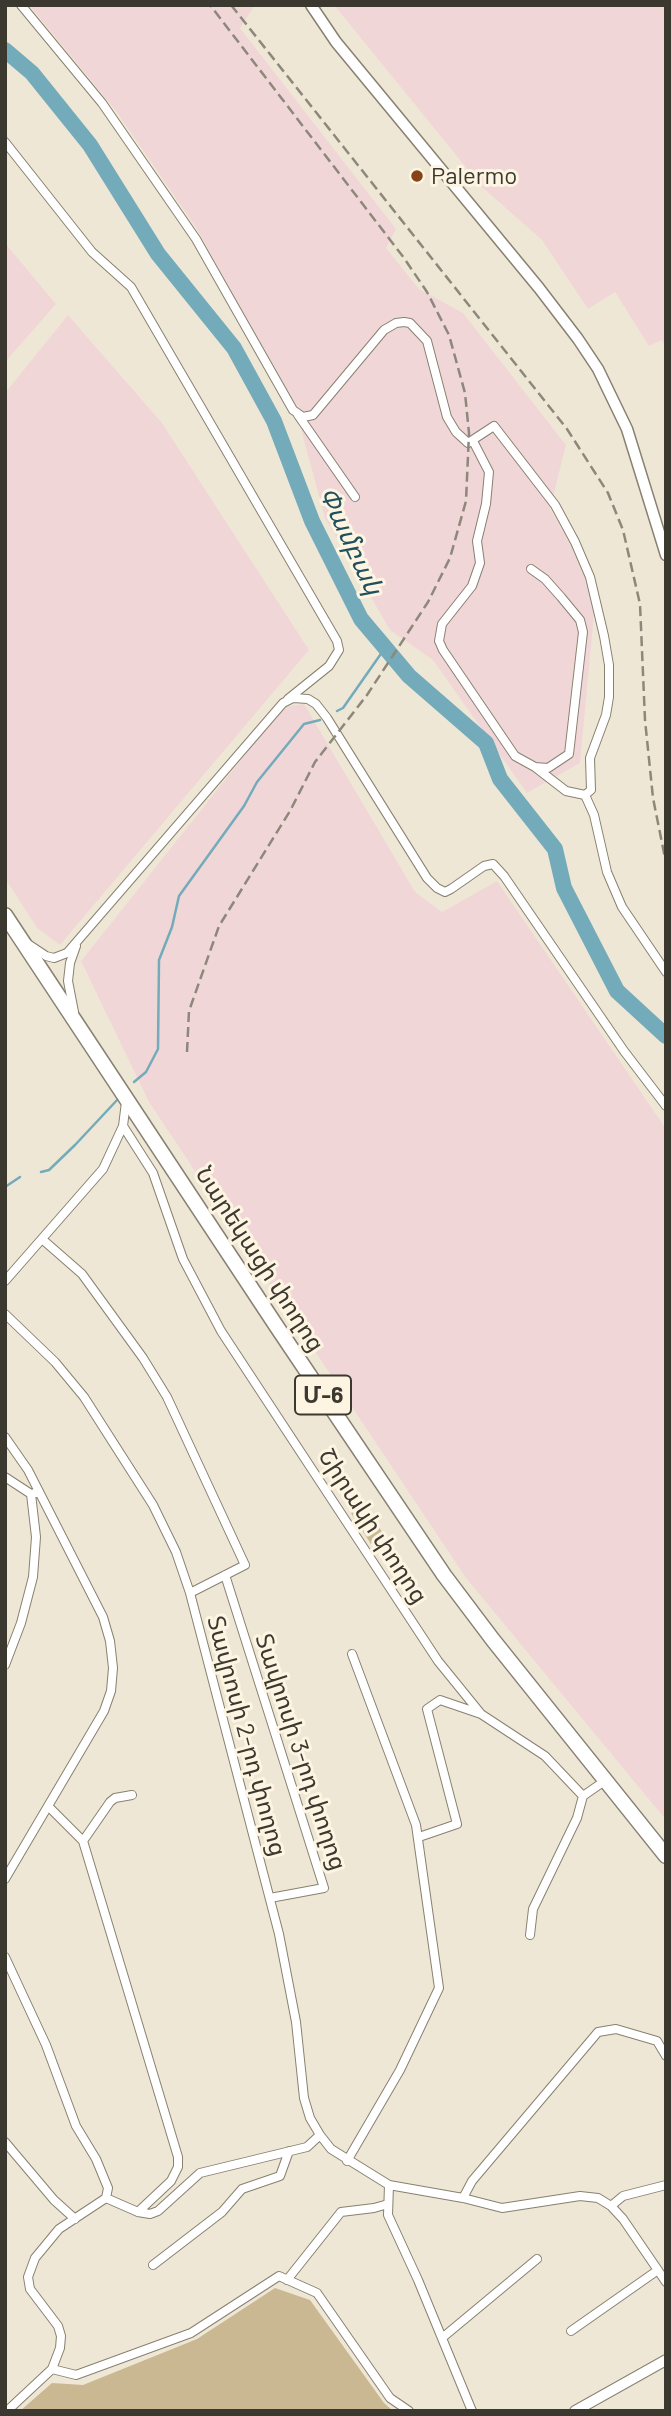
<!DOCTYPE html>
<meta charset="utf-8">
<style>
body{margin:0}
#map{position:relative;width:671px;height:2416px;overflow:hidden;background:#efe7d5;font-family:Barlow,sans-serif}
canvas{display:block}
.frame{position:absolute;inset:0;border:7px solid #3b3830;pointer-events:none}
</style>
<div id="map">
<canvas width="671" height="2416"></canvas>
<div class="frame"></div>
</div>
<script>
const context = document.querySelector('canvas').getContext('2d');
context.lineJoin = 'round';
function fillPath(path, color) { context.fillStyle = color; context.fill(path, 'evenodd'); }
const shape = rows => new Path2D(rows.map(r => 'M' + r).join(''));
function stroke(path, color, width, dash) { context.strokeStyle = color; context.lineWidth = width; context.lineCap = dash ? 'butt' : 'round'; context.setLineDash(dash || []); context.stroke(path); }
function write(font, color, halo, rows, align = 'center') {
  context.font = font + ' Barlow,"Noto Sans Armenian",sans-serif'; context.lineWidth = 6; context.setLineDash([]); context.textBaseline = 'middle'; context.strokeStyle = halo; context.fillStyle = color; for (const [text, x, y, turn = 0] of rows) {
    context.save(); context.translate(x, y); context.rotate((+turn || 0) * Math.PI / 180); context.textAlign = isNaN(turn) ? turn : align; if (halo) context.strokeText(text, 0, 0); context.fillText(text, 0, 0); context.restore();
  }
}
const industrial = shape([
 [29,5,255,5,240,28,396,229,386,248,419,289,463,313,566,445,550,509,570,543,585,575,594,614,580,763,527,793,433,660,390,630,325,518,295,407,197,229,116,111],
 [334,5,666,5,666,348,662,340,649,346,615,292,588,309,542,240,482,187],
 [5,243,56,304,5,362],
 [68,315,162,423,309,650,60,945,37,928,5,878,5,393],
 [304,704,415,892,442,912,497,881,666,1129,666,1820,466,1578,149,1102,81,961,283,707]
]);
const green = shape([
 [364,1504,384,1535,371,1544,351,1513],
 [275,2288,310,2300,384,2403,393,2411,20,2411,52,2383,83,2385,197,2339]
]);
const stream = shape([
 [337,711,343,708,385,648],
 [134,1082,146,1072,158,1049,159,960,172,927,179,896,244,806,257,782,304,724,320,720],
 [41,1172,49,1170,75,1145,119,1098],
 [5,1187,20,1177]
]);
const river = shape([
 [5,50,32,73,90,145,158,254,234,348,274,421,312,521,361,619,409,676,486,743,500,779,555,849,564,888,617,991,666,1036]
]);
const minor = shape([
 [21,5,102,103,196,239,293,410,303,417,313,415,384,330,396,323,404,322,410,323,427,341,447,417,456,432,468,443,494,426,555,505,575,542,590,577,604,636,609,665,609,697,606,715,590,758,591,790,585,795,566,791,535,767],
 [5,142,92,252,131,287,337,641,339,650,329,666,288,699],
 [298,415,355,497],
 [473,441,489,472,486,504,477,541,480,563,472,586,442,624,439,641,443,650,515,756,535,767,548,768,569,754,583,632,580,620,561,597,545,579,531,569],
 [585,795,594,815,607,872,622,907,666,972],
 [28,944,46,956,54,958,67,953,283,703,293,698,308,699,316,704,327,718,427,878,437,888,445,892,451,889,484,866,493,864,504,876,624,1051,666,1106],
 [74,1012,68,981,70,963,76,946],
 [126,1102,123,1126,153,1173,183,1259,221,1331,438,1661,481,1714,545,1756,583,1796,606,1780],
 [42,1239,82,1274,143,1358,167,1397,245,1565,190,1593],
 [5,1281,103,1169,123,1126],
 [5,1314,55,1362,84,1397,153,1505,176,1552,190,1593,279,1934,296,2022,304,2098,310,2118,320,2135,331,2149,389,2185,463,2198,502,2208,580,2196,598,2198,611,2206,623,2219,666,2282],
 [5,1437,28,1470,103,1617,110,1641,113,1668,111,1691,104,1711,5,1879],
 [5,1477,31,1494,36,1493],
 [225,1575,324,1888,270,1898],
 [5,1665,21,1623,33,1577,36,1537,31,1494],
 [48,1806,83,1841,178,2157,178,2167,171,2181,138,2212],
 [419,1837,457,1824,427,1709,440,1700,481,1714],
 [83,1841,110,1802,115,1798,132,1795],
 [530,1935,533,1909,577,1818,583,1796],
 [5,1957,46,2045,76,2126,96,2159,108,2188,106,2198,59,2229,35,2258,28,2277,30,2289,58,2326,61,2336,60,2348,52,2369,7,2411],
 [5,2142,54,2200,75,2219],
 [347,2161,400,2070,439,1988,416,1825,352,1654],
 [389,2185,388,2215,418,2280,472,2411],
 [106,2198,138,2212,150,2214,158,2211,200,2173,307,2147,320,2135],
 [463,2198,472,2181,598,2032,616,2029,657,2041,666,2056],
 [611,2206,623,2196,666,2185],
 [153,2265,222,2212,242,2189,280,2176,289,2151],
 [287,2280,341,2212,374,2208,388,2204],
 [571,2331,658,2270],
 [442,2338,537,2259],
 [52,2369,76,2375,191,2333,279,2276,317,2293,390,2398,409,2411]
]);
const tertiary = shape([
 [575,2411,666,2360]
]);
const secondary = shape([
 [311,5,336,42,539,288,578,339,598,369,627,429,666,555]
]);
const trunk = shape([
 [5,915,277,1327,444,1575,493,1640,666,1856]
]);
const rail = shape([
 [231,5,567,429,608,493,623,530,640,604,645,720,653,798,666,863],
 [187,1052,189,1011,219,926,290,811,315,762,367,695,411,628,428,602,450,558,466,501,469,433,465,393,449,335,427,292,404,258,210,5]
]);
const markers = [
 [417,176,7,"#874317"]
];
const shields = [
 [323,1395,56]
];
const shieldNames = [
 ["Մ-6",323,1395]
];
const poiNames = [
 ["Palermo",431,176]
];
const streetNames = [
 ["Նարեկացի փողոց",260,1259,57],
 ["Շիրակի փողոց",373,1526,57],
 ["Տավրոսի 2-րդ փողոց",247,1736,75],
 ["Տավրոսի 3-րդ փողոց",301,1752,72]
];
const waterNames = [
 ["Փամբակ",351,541,65]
];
fillPath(industrial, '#f1d6d8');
fillPath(green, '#cab892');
stroke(stream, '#74abbb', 2.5);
stroke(river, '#74abbb', 16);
stroke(minor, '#888171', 10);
stroke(tertiary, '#888171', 12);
stroke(secondary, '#888171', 13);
stroke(trunk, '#888171', 17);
stroke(minor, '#fff', 8);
stroke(tertiary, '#fff', 10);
stroke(secondary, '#fff', 10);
stroke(trunk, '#fff', 14);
stroke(rail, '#8d887b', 2.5, [10, 5]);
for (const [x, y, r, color] of markers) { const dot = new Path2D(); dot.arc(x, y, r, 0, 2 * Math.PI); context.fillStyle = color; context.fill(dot); stroke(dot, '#fdf4e2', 2.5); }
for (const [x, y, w] of shields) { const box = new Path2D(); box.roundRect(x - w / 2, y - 19.5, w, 39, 5); context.fillStyle = '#fdf4e2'; context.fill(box); stroke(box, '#3b3830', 2); }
write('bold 23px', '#3b3830', null, shieldNames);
write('24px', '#3b3830', '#fdf4e2', poiNames, 'left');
write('24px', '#3b3830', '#fdf4e2', streetNames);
write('italic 26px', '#20505d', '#fdf4e2', waterNames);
</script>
